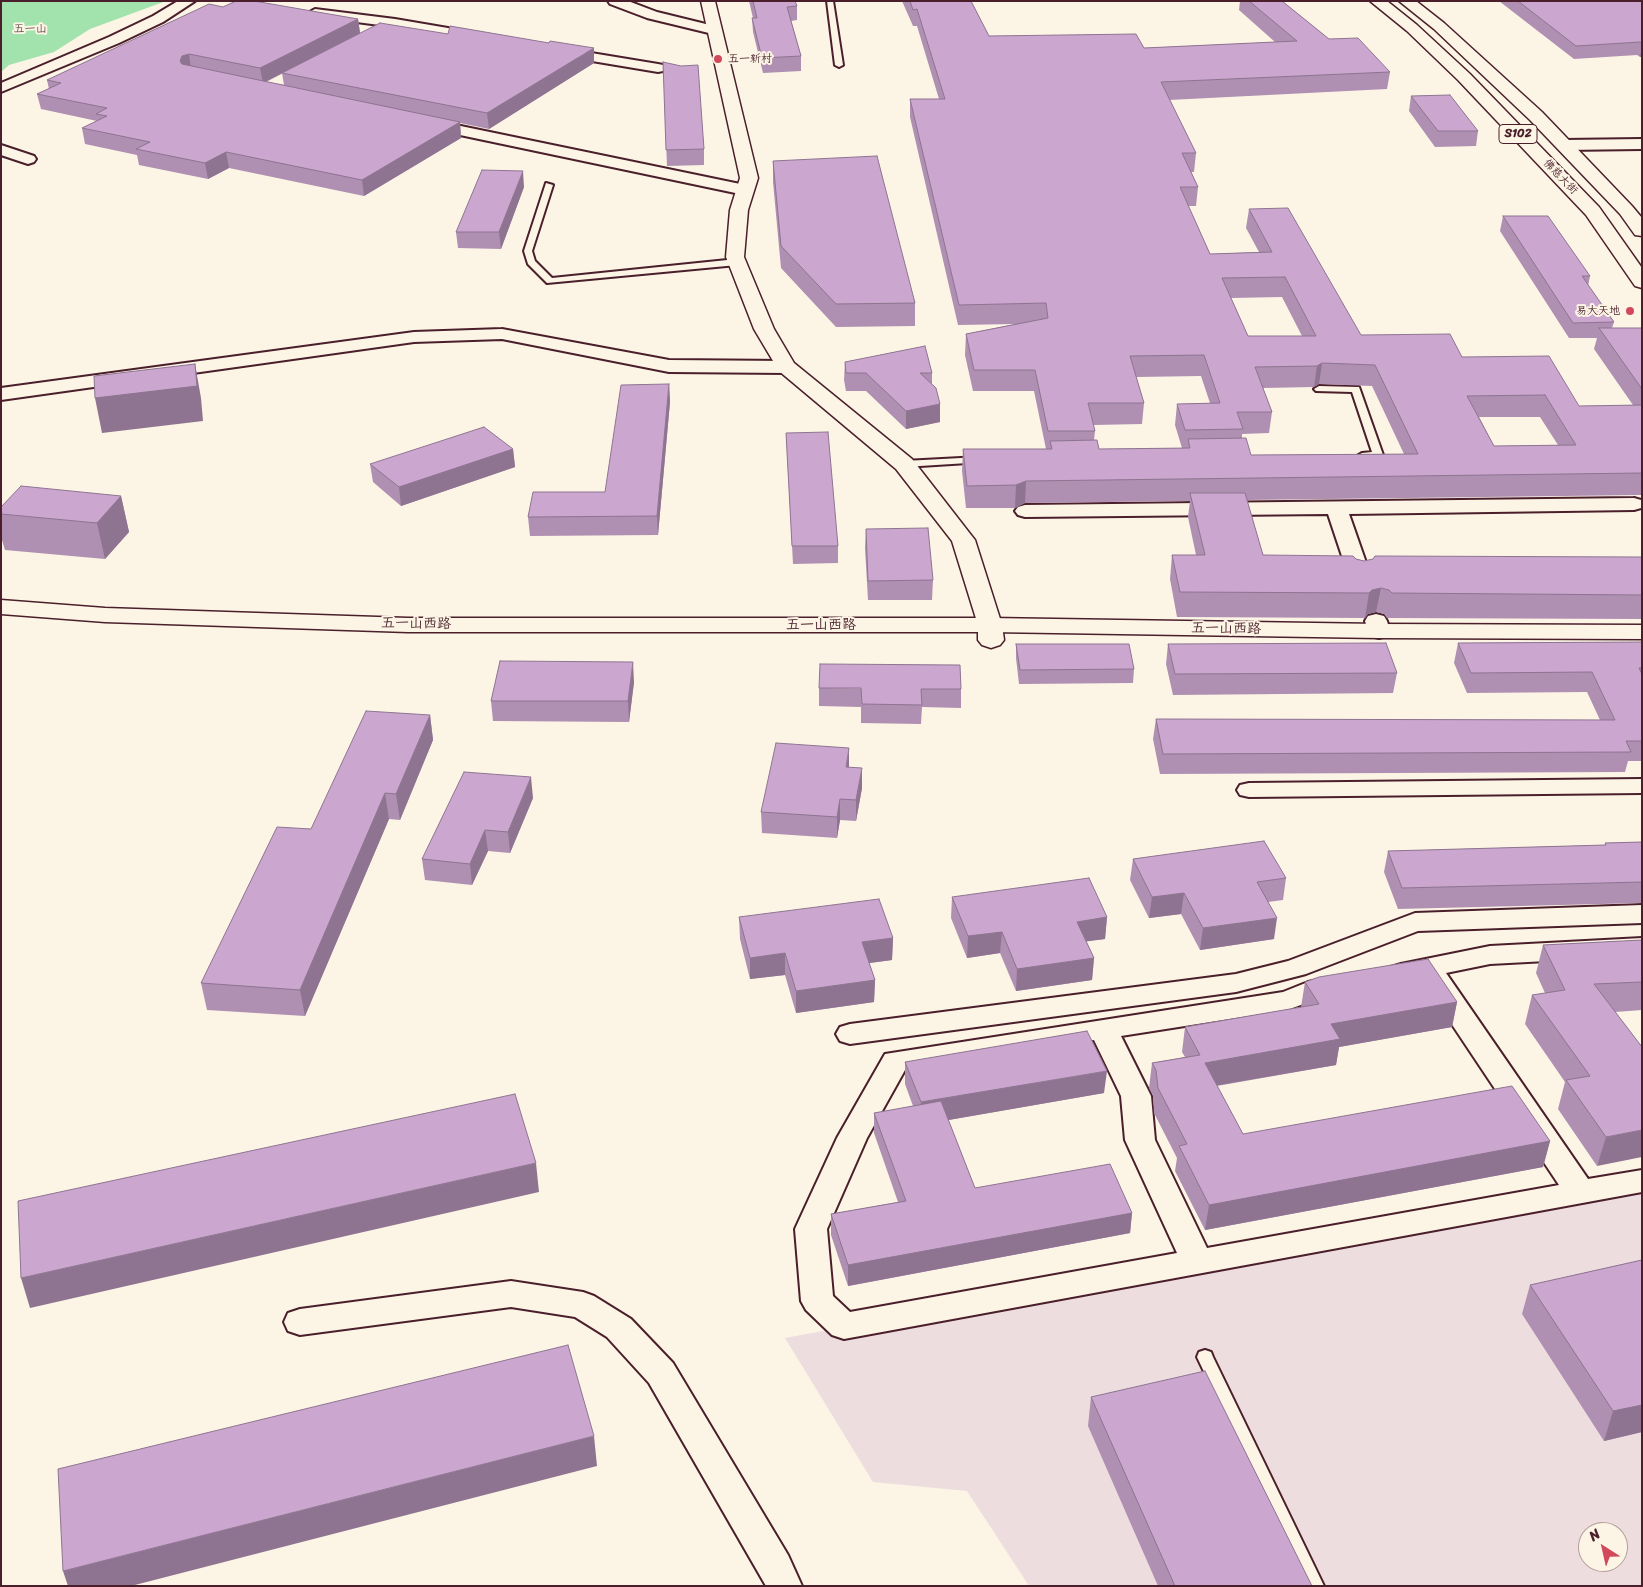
<!DOCTYPE html>
<meta charset="utf-8">
<style>
body{margin:0}
#map{position:relative;width:1643px;height:1587px;overflow:hidden;background:#fcf5e5;font-family:Sriracha,sans-serif}
canvas{display:block}
.frame{position:absolute;inset:0;border:2px solid #4a1f2b;pointer-events:none}
.north{position:absolute;left:1578px;top:1522px;width:50px;height:50px;box-sizing:border-box;background:#fcf5e5;border:1px solid #b59f9b;border-radius:50%;rotate:325deg;font-size:14px;font-weight:700;line-height:20px;text-align:center;color:#4a1f2b}
.north::after{content:'';display:block;margin:auto;width:18px;height:22px;background:#d1495b;clip-path:polygon(50% 0,100% 100%,50% 72%,0 100%)}
</style>
<div id="map">
<canvas width="1643" height="1587"></canvas>
<div class="frame"></div>
<div class="north">N</div>
</div>
<script>
const context = document.querySelector('canvas').getContext('2d');
context.lineJoin = 'round';
function fillPath(path, color) { context.fillStyle = color; context.fill(path, 'evenodd'); }
const shape = rows => new Path2D(rows.map(r => 'M' + r).join(''));
function stroke(path, color, width, dash) { context.strokeStyle = color; context.lineWidth = width; context.lineCap = dash ? 'butt' : 'round'; context.setLineDash(dash || []); context.stroke(path); }
function write(font, color, halo, rows, align = 'center') {
  context.font = font + ' Sriracha,"LXGW WenKai TC",sans-serif'; context.lineWidth = 4; context.setLineDash([]); context.textBaseline = 'middle'; context.strokeStyle = halo; context.fillStyle = color; for (const [text, x, y, turn = 0] of rows) {
    context.save(); context.translate(x, y); context.rotate((+turn || 0) * Math.PI / 180); context.textAlign = isNaN(turn) ? turn : align; if (halo) context.strokeText(text, 0, 0); context.fillText(text, 0, 0); context.restore();
  }
}
const built = shape([
 [1642,1180,1642,1586,1029,1586,967,1491,873,1482,785,1338],
 [1588,1532,1618,1532,1618,1562,1588,1562]
]);
const green = shape([
 [1,1,166,1,90,29,54,52,9,65,1,72]
]);
const service = shape([
 [827,1,833,1,843,65,839,67,835,65,827,1],
 [546,183,553,185,532,251,535,261,552,278,737,259,741,262,737,265,547,283,528,264,524,251,546,183],
 [1319,386,1359,387,1383,455,1382,457,1362,459,1357,456,1362,453,1372,452,1352,392,1316,391,1314,389,1319,386],
 [980,457,984,458,984,462,904,467,899,464,904,461,980,457],
 [1205,1350,1211,1352,1213,1357,1324,1586,1306,1586,1197,1357,1199,1352,1205,1350]
]);
const minor = shape([
 [178,1,195,1,163,22,119,43,1,92,1,83,109,37,153,16,178,1],
 [608,1,628,1,657,12,718,27,720,30,713,34,647,18,610,4,608,1],
 [315,9,395,19,483,34,490,38,483,42,395,27,310,16,308,13,315,9],
 [561,48,658,64,663,65,665,68,663,71,658,72,556,55,554,52,556,49,561,48],
 [427,119,745,185,751,187,753,190,751,193,745,195,422,127,419,124,422,121,427,119],
 [1642,139,1642,149,1564,150,1559,148,1556,145,1559,142,1564,140,1642,139],
 [1,145,34,156,36,159,34,162,28,164,1,155,1,145],
 [502,329,669,360,786,361,793,363,795,367,793,371,786,373,669,372,502,339,414,342,1,400,1,388,414,332,502,329],
 [1634,498,1641,500,1641,508,1634,510,1349,514,1371,577,1368,582,1360,584,1352,582,1349,577,1328,514,1025,517,1018,515,1015,511,1018,507,1025,505,1634,498],
 [1376,614,1384,616,1387,621,1390,631,1387,636,1379,638,1371,636,1368,631,1365,621,1368,616,1376,614],
 [1642,779,1642,793,1249,797,1240,795,1237,790,1240,785,1249,783,1642,779],
 [1642,905,1642,923,1418,931,1306,974,1236,992,850,1044,840,1041,836,1034,840,1027,850,1024,1236,974,1288,961,1415,913,1642,905],
 [1642,938,1642,956,1490,964,1446,973,1588,1179,1642,1170,1642,1192,844,1339,832,1335,806,1310,801,1301,795,1229,837,1138,885,1054,1283,992,1308,982,1335,977,1345,979,1349,986,1345,993,1323,997,1287,1010,1121,1036,1151,1096,1155,1140,1207,1248,1559,1185,1427,987,1423,980,1425,977,1401,982,1391,979,1387,973,1391,967,1401,964,1490,946,1642,938],
 [1094,1040,1121,1096,1125,1140,1177,1253,850,1312,833,1296,827,1229,867,1138,905,1070,1094,1040],
 [511,1281,583,1292,594,1296,631,1319,673,1363,788,1555,802,1586,766,1586,649,1383,607,1337,575,1317,511,1307,300,1335,288,1331,284,1322,288,1313,300,1309,511,1281]
]);
const tertiary = shape([
 [701,1,715,1,758,178,748,210,744,257,774,329,794,363,912,459,971,535,975,540,1002,625,1004,640,1000,645,991,648,982,645,978,640,978,625,952,541,896,469,779,371,754,329,726,257,730,210,740,178,701,1]
]);
const primary = shape([
 [1370,1,1387,1,1417,25,1470,74,1599,207,1642,268,1642,288,1635,286,1586,215,1458,80,1407,31,1370,1],
 [1399,1,1416,1,1444,23,1542,112,1632,206,1642,218,1642,236,1635,235,1620,214,1530,120,1434,29,1399,1],
 [1,600,105,608,408,618,990,618,1379,624,1642,625,1642,639,1379,638,990,632,408,632,105,622,1,614,1,600]
]);
const wall = shape([
 [749,1,795,1,797,6,797,20,791,21,801,56,801,71,763,73,753,32,752,18,753,18],
 [902,1,971,1,989,36,1144,48,1275,42,1239,10,1240,1,1282,1,1329,39,1390,72,1387,89,1169,100,1196,153,1194,172,1191,172,1198,187,1196,206,1188,206,1210,254,1259,252,1246,228,1249,209,1361,335,1462,357,1579,406,1633,405,1594,349,1597,338,1569,338,1500,231,1503,216,1590,276,1588,286,1614,322,1612,328,1642,328,1642,495,1247,500,1263,555,1356,559,1364,561,1642,557,1642,619,1387,618,1384,614,1376,612,1368,614,1365,618,1177,617,1170,579,1172,555,1196,555,1188,517,1190,501,1025,503,1015,508,966,508,962,471,963,449,1046,449,1034,391,973,391,965,355,966,334,1015,324,958,325,910,117,910,99,939,99,917,26,913,26],
 [1282,297,1302,336,1248,336,1231,298],
 [1201,376,1210,403,1177,404,1175,425,1182,448,1099,449,1094,440,1095,431,1093,425,1142,424,1144,403,1136,377],
 [1319,384,1372,386,1404,454,1251,455,1242,438,1242,434,1269,433,1272,412,1263,388,1314,387],
 [1479,417,1540,417,1558,445,1494,446],
 [1499,1,1642,1,1642,56,1640,57,1637,55,1574,59],
 [223,7,358,19,360,33,594,63,489,129,460,123,461,138,364,196,229,168,208,179,139,165,137,155,85,144,82,128,97,121,41,109,37,94,49,89,47,80],
 [349,39,282,73,284,85,266,82],
 [663,62,704,149,704,165,667,166],
 [1411,96,1478,131,1476,146,1435,147,1409,111],
 [773,161,915,303,915,326,836,327,781,268,773,182],
 [524,187,501,249,458,248,456,232],
 [845,362,932,373,932,384,940,404,940,422,906,429,866,391,846,391,844,380],
 [669,384,670,402,658,535,530,536,528,517,605,492],
 [786,433,838,546,838,563,793,564],
 [513,449,515,467,401,506,373,482,370,464],
 [121,496,129,532,105,559,5,550,1,537,1,507],
 [866,529,933,580,932,600,868,600,865,548],
 [1642,642,1642,761,1628,761,1625,772,1160,774,1153,739,1156,719,1600,720,1587,692,1467,693,1454,663,1458,643],
 [1016,644,1134,669,1133,683,1019,684,1016,658],
 [1168,644,1397,673,1393,693,1173,695,1166,664],
 [634,682,629,722,493,721,491,701],
 [819,688,961,689,961,708,922,707,921,724,861,723,861,707,819,706],
 [430,715,433,740,400,820,389,819,305,1016,207,1010,201,983],
 [849,767,862,788,856,821,840,820,837,838,762,833,761,812],
 [533,798,510,853,488,851,472,885,425,880,422,859],
 [1642,842,1642,903,1398,909,1384,872,1388,851,1605,845,1605,843],
 [1133,859,1286,878,1283,900,1268,902,1274,939,1200,950,1181,914,1149,918,1130,880],
 [952,897,1107,917,1105,939,1086,941,1094,958,1092,980,1016,991,1000,953,967,958,951,918],
 [739,917,893,938,892,960,869,963,875,980,874,1002,796,1013,785,975,750,979,740,939],
 [1642,940,1642,1010,1615,1012,1642,1047,1597,1166,1558,1109,1565,1082,1525,1024,1532,995,1545,993,1536,973,1543,945],
 [1305,982,1457,1002,1452,1027,1339,1047,1336,1065,1217,1086,1243,1134,1550,1141,1543,1167,1205,1230,1175,1171,1177,1158,1154,1113,1153,1096,1149,1088,1152,1063,1185,1057,1182,1052,1185,1027,1301,1007],
 [905,1062,1104,1093,948,1120,975,1188,1132,1213,1130,1233,848,1286,831,1235,831,1214,898,1202,874,1133,874,1113,913,1106,905,1084],
 [1642,1260,1642,1432,1604,1441,1522,1314,1530,1285],
 [1091,1397,1312,1586,1158,1586,1088,1426]
]);
const shadedWall = shape([
 [358,19,360,33,263,83,260,68],
 [594,48,594,63,489,129,487,113],
 [1642,48,1642,56,1640,57],
 [189,54,191,69,184,71,180,61,182,56],
 [460,122,461,138,364,196,362,180],
 [226,152,229,168,208,179,205,163],
 [523,171,524,187,501,249,499,232],
 [1322,363,1319,384,1314,387,1317,366],
 [195,364,201,398,203,421,102,433,95,398],
 [669,384,670,402,658,535,657,516],
 [940,404,940,422,906,429,906,411],
 [513,449,515,467,401,506,399,487],
 [1026,481,1025,503,1015,508,1016,485],
 [121,496,129,532,105,559,97,523],
 [1381,588,1376,612,1368,614,1365,618,1369,593,1372,590],
 [633,662,634,682,629,722,628,701],
 [430,715,433,740,400,820,396,794],
 [849,748,849,768,846,767],
 [862,768,862,788,856,821,856,800],
 [531,777,533,798,510,853,508,832],
 [385,793,389,819,305,1016,300,990],
 [840,799,840,820,837,838,837,817],
 [485,830,488,851,472,885,470,864],
 [1184,893,1181,914,1149,918,1152,897],
 [1107,917,1105,939,1075,943,1077,922],
 [1277,918,1274,939,1200,950,1203,928],
 [1002,932,1000,953,967,958,968,936],
 [893,938,892,960,862,964,862,942],
 [785,953,785,975,750,979,750,958],
 [1094,958,1092,980,1016,991,1017,969],
 [875,980,874,1002,796,1013,796,991],
 [1457,1002,1452,1027,1339,1047,1336,1065,1201,1088,1205,1063,1331,1024],
 [1107,1071,1104,1093,920,1125,921,1102],
 [1642,1130,1642,1157,1597,1166,1606,1137],
 [1550,1141,1543,1167,1205,1230,1209,1205],
 [536,1163,539,1192,30,1308,21,1278],
 [1132,1213,1130,1233,848,1286,848,1265],
 [1642,1405,1642,1432,1604,1441,1613,1411],
 [594,1436,597,1466,131,1586,68,1586,63,1571]
]);
const building = shape([
 [236,1,254,1,358,19,260,68,189,54,182,56,180,61,182,64,460,122,362,180,226,152,205,163,136,149,150,142,82,128,107,116,96,114,107,108,37,94,61,83,47,80,209,4,223,7,236,1],
 [753,1,795,1,797,6,787,7,801,56,762,58,752,18,757,18,753,1],
 [910,1,971,1,989,36,1136,34,1144,48,1297,41,1249,1,1282,1,1329,39,1358,38,1390,72,1161,82,1196,153,1182,153,1198,187,1180,187,1210,254,1272,252,1249,209,1288,208,1361,335,1450,334,1462,357,1549,356,1579,406,1642,405,1642,473,1026,481,1016,485,967,486,963,449,1052,449,1050,441,1097,440,1099,449,1190,448,1188,439,1246,438,1251,455,1418,454,1375,365,1322,363,1317,366,1255,367,1272,412,1237,412,1243,429,1185,430,1177,404,1220,403,1204,355,1130,356,1144,403,1088,403,1095,431,1048,431,1035,370,974,370,966,334,1048,318,1046,303,959,305,910,99,945,99,917,9,913,10,910,1],
 [1285,277,1316,336,1248,336,1222,278,1285,277],
 [1545,395,1576,445,1494,446,1467,396,1545,395],
 [1518,1,1642,1,1642,43,1640,42,1576,46,1518,1],
 [380,23,448,34,450,26,549,43,550,41,594,48,487,113,282,73,380,23],
 [663,62,681,66,698,65,704,149,666,150,663,62],
 [1450,95,1478,131,1438,131,1411,96,1450,95],
 [877,156,915,303,836,304,781,246,773,161,877,156],
 [482,170,523,171,499,232,456,232,482,170],
 [1503,216,1548,216,1590,276,1582,276,1614,322,1573,323,1503,216],
 [1599,328,1642,328,1642,389,1599,328],
 [925,346,932,373,920,373,936,388,940,404,906,411,866,373,846,373,845,362,925,346],
 [195,364,197,386,95,398,94,376,195,364],
 [669,384,657,516,528,517,533,492,605,492,621,385,669,384],
 [484,427,513,449,399,487,370,464,484,427],
 [828,432,838,546,792,546,786,433,828,432],
 [21,486,121,496,97,523,1,514,1,507,21,486],
 [1190,493,1245,493,1263,555,1353,556,1356,559,1364,561,1373,559,1375,556,1642,557,1642,595,1392,593,1389,590,1381,588,1372,590,1369,593,1180,592,1172,555,1205,555,1190,493],
 [928,528,933,580,868,581,866,529,928,528],
 [1642,642,1642,668,1639,668,1642,674,1642,741,1626,741,1631,752,1163,754,1156,719,1615,720,1592,672,1471,673,1458,643,1642,642],
 [1386,643,1397,673,1175,674,1168,644,1386,643],
 [1016,644,1129,644,1134,669,1020,670,1016,644],
 [500,661,633,662,628,701,491,701,500,661],
 [820,664,960,665,961,689,921,689,922,705,862,704,861,688,819,688,820,664],
 [366,711,430,715,396,794,385,793,300,990,201,983,277,827,311,829,366,711],
 [776,743,849,748,846,767,862,768,856,800,840,799,837,817,761,812,776,743],
 [464,772,531,777,508,832,485,830,470,864,422,859,464,772],
 [1264,841,1286,878,1257,882,1277,918,1203,928,1184,893,1152,897,1133,859,1264,841],
 [1642,842,1642,882,1402,888,1388,851,1606,845,1605,843,1642,842],
 [1089,878,1107,917,1077,922,1094,958,1017,969,1002,932,968,936,952,897,1089,878],
 [879,899,893,938,862,942,875,980,796,991,785,953,750,958,739,917,879,899],
 [1642,940,1642,982,1594,984,1642,1047,1642,1130,1606,1137,1566,1080,1590,1076,1532,995,1565,990,1543,945,1642,940],
 [1428,959,1457,1002,1331,1024,1340,1039,1205,1063,1243,1134,1512,1086,1550,1141,1209,1205,1179,1146,1187,1144,1158,1088,1156,1070,1152,1063,1200,1055,1185,1027,1319,1004,1305,982,1319,977,1428,959],
 [1087,1031,1107,1071,921,1102,905,1062,1087,1031],
 [515,1094,536,1163,21,1278,18,1201,515,1094],
 [941,1101,975,1188,1110,1164,1132,1213,848,1265,831,1214,906,1201,874,1113,941,1101],
 [1642,1260,1642,1405,1613,1411,1530,1285,1642,1260],
 [568,1345,594,1436,63,1571,58,1469,568,1345],
 [1205,1371,1312,1586,1175,1586,1091,1397,1205,1371]
]);
const markers = [
 [718,59,5,"#d1495b"],
 [1630,311,5,"#d1495b"]
];
const farParknames = [
 ["五一山",30,29]
];
const farPoinames = [
 ["五一新村",728,59],
 ["易大天地",1620,311,"right"]
];
const farStreetnames = [
 ["佛慈大街",1560,177,46]
];
const shields = [
 [1518,134,38]
];
const shieldNames = [
 ["S102",1518,134]
];
const streetNames = [
 ["五一山西路",416,624,1],
 ["五一山西路",821,625],
 ["五一山西路",1226,629,1]
];
fillPath(built, '#edddde');
fillPath(green, '#a2e3ad');
stroke(service, '#4a1f2b', 4);
stroke(minor, '#4a1f2b', 4);
stroke(tertiary, '#4a1f2b', 3);
stroke(primary, '#4a1f2b', 3);
fillPath(service, '#fcf5e5');
fillPath(minor, '#fcf5e5');
fillPath(tertiary, '#fcf5e5');
fillPath(primary, '#fcf5e5');
fillPath(wall, '#af8fb2');
fillPath(shadedWall, '#8e7491');
fillPath(building, '#cba6cf');
stroke(building, '#8e7491', 1);
for (const [x, y, r, color] of markers) { const dot = new Path2D(); dot.arc(x, y, r, 0, 2 * Math.PI); context.fillStyle = color; context.fill(dot); stroke(dot, '#fcf5e5', 2); }
write('11px', '#60504c', '#fcf5e5', farParknames);
write('11px', '#4a1f2b', '#fcf5e5', farPoinames, 'left');
write('11px', '#4a1f2b', '#fcf5e5', farStreetnames);
for (const [x, y, w] of shields) { const box = new Path2D(); box.roundRect(x - w / 2, y - 9.5, w, 19, 4); context.fillStyle = '#fcf5e5'; context.fill(box); stroke(box, '#4a1f2b', 1); }
write('bold 12px', '#4a1f2b', null, shieldNames);
write('14px', '#4a1f2b', '#fcf5e5', streetNames);
</script>
